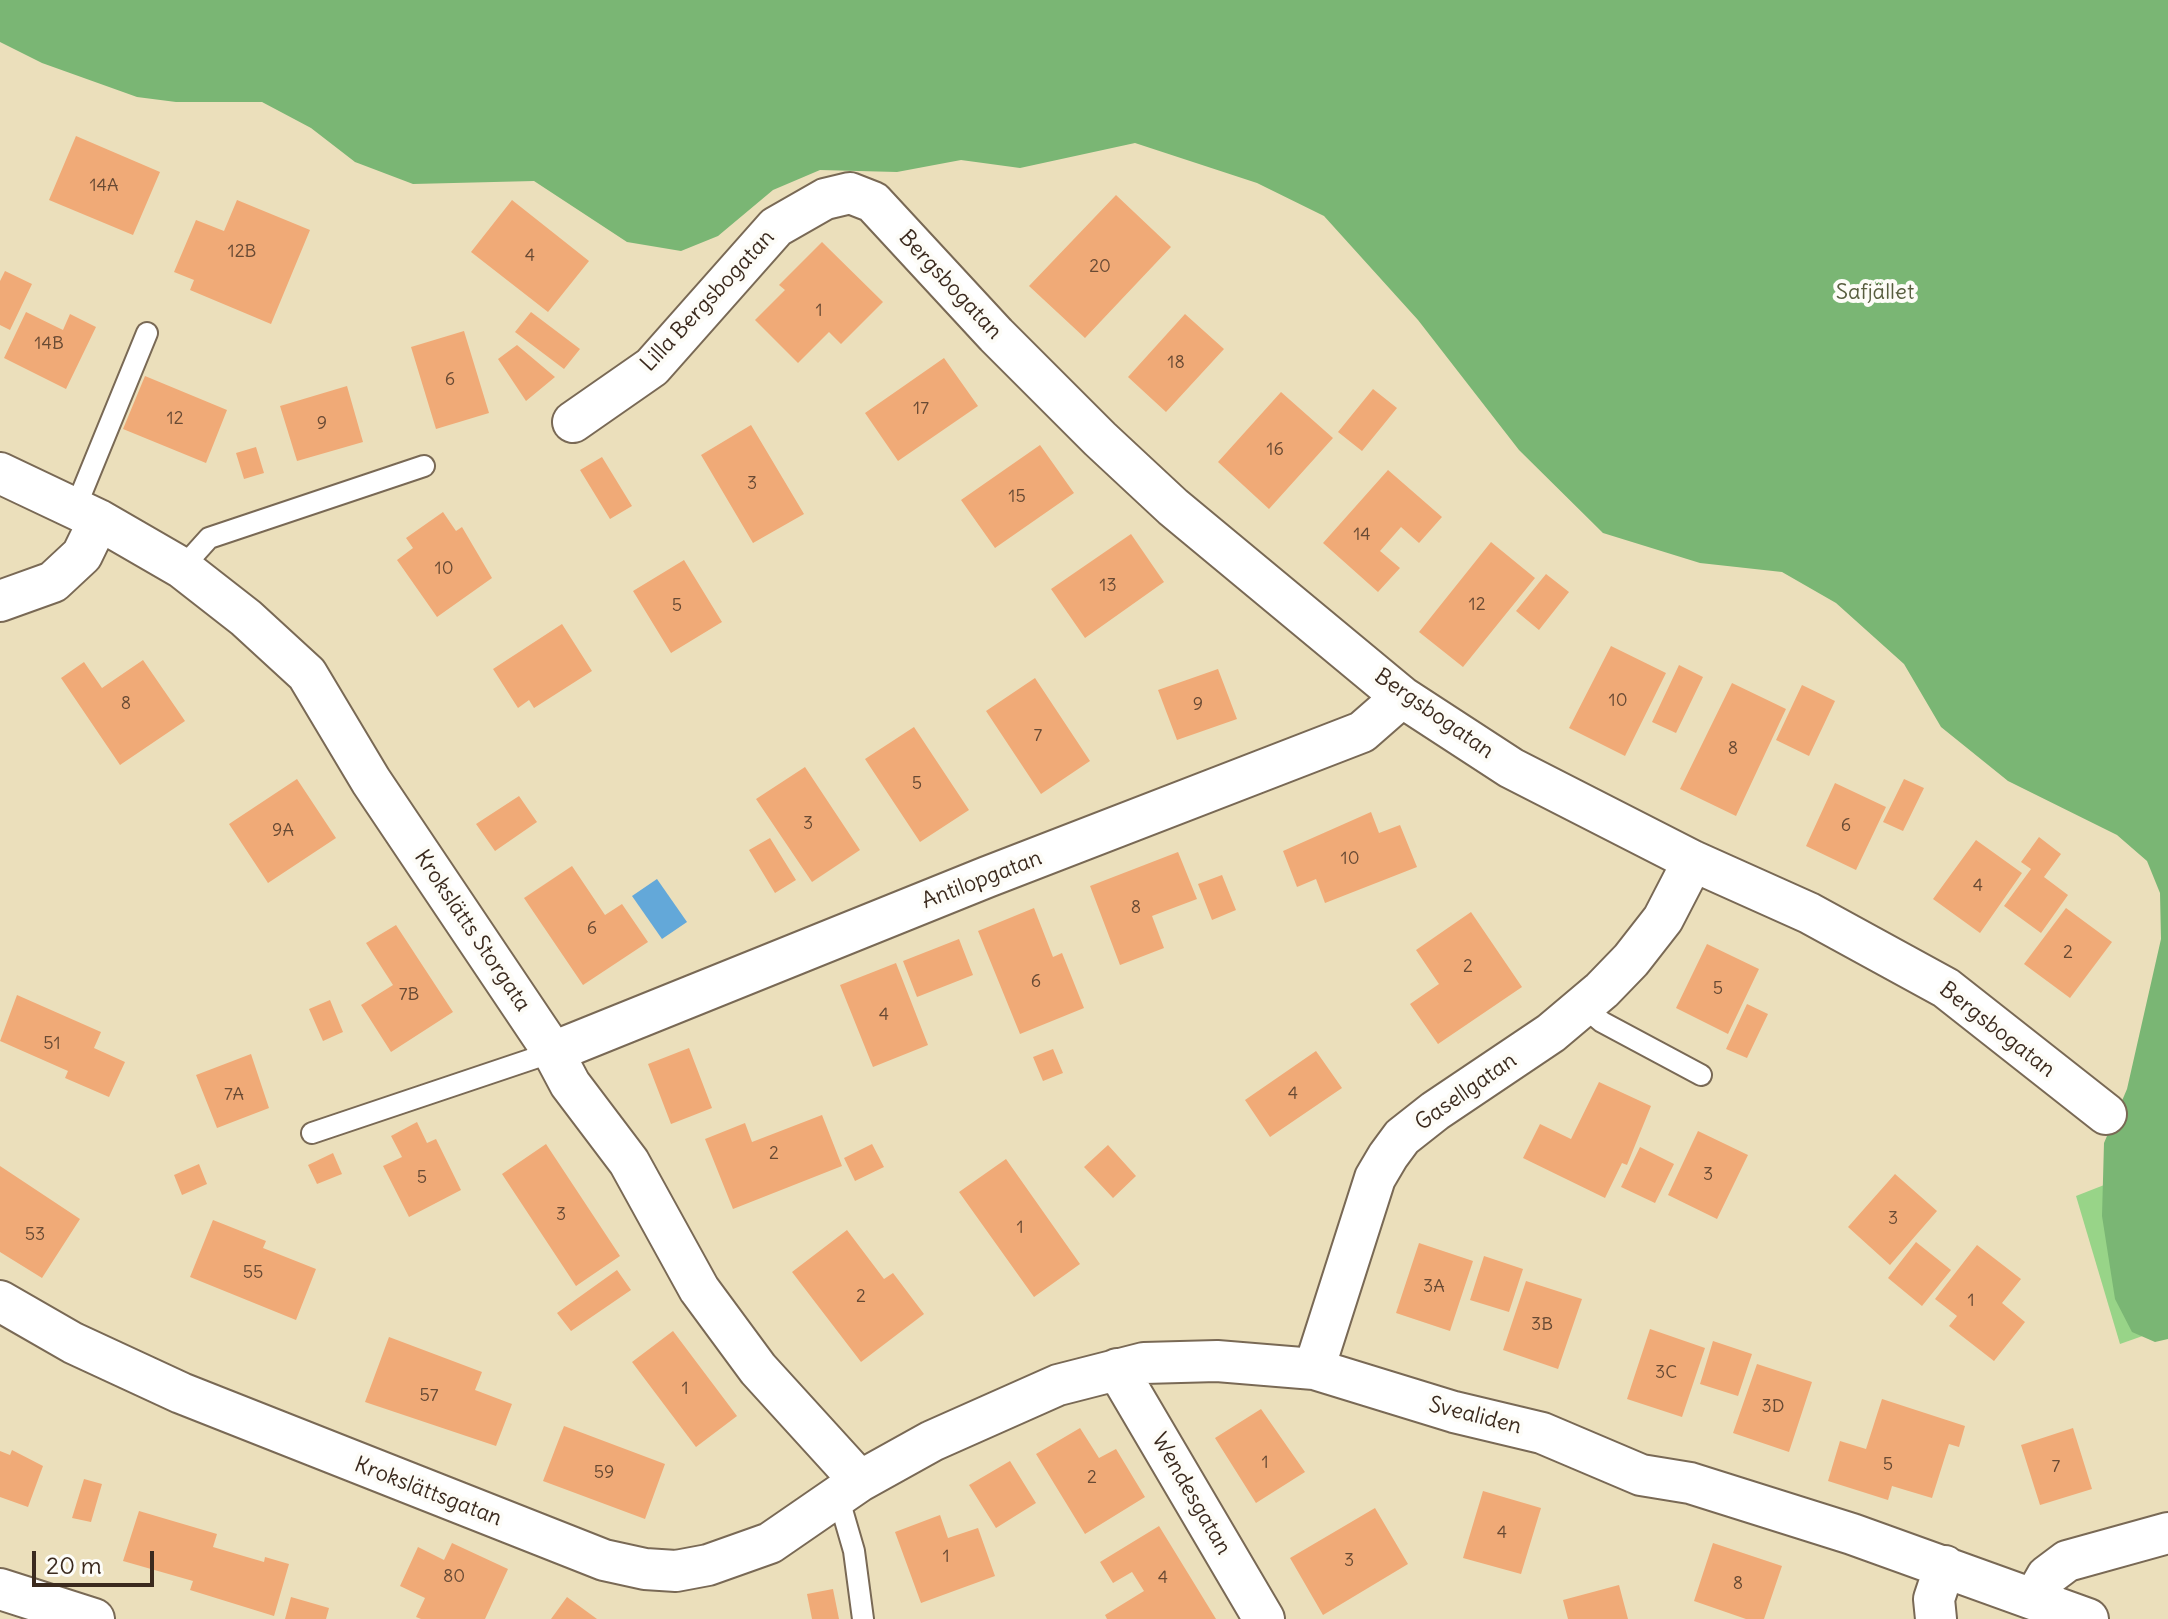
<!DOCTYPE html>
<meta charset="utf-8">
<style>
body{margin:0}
#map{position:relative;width:2168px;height:1619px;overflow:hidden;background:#ebdfbb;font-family:Delius,sans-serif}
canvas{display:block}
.scale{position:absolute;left:32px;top:1551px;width:122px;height:36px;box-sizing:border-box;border:4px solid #3b2a1e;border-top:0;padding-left:10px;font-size:24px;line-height:28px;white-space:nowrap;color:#3b2a1e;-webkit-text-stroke:6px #fdfcf7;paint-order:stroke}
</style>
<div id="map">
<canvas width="2168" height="1619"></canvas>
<div class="scale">20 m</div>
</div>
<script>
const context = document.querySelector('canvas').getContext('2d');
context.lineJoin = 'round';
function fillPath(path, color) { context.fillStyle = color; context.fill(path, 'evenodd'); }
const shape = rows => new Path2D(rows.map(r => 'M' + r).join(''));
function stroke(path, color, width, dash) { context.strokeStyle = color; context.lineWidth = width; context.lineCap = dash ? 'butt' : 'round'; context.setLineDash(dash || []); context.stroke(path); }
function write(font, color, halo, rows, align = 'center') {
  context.font = font + ' Delius,sans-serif'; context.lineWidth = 8; context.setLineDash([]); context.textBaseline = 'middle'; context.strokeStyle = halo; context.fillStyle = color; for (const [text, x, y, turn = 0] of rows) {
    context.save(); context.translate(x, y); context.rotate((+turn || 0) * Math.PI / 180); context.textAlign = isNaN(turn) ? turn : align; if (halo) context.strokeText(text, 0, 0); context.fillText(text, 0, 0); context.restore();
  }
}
const green = shape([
 [2168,1160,2168,1327,2120,1344,2076,1196]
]);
const forest = shape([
 [0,0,2168,0,2168,1339,2155,1342,2132,1332,2115,1299,2102,1216,2104,1143,2127,1089,2161,939,2160,893,2147,861,2117,835,2008,781,1941,727,1904,664,1836,603,1782,572,1700,563,1603,533,1519,450,1418,320,1324,216,1257,183,1135,143,1020,168,961,160,897,172,820,170,773,190,718,236,681,251,627,242,534,181,413,184,355,162,311,128,262,102,176,102,137,97,42,63,0,42]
]);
const water = shape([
 [657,879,687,922,662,939,632,896]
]);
const building = shape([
 [76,136,160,172,133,235,49,200],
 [1116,195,1171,247,1085,338,1029,286],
 [237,200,310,230,271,324,190,290,194,280,174,272,196,220,224,231],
 [512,200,589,261,548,312,471,252],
 [822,242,883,302,841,344,829,332,798,363,755,320,785,290,779,285],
 [5,271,32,284,10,330,0,325,0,281],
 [26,312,63,330,70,314,96,327,66,389,4,358],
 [531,312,580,349,564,369,515,332],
 [1185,314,1224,349,1166,412,1128,377],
 [464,331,489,413,436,429,411,347],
 [517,345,555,377,526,401,498,359],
 [944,358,978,406,898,461,865,413],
 [145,376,227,410,206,463,123,429],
 [347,386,363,442,297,461,280,406],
 [1373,389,1397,408,1362,451,1338,432],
 [1281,392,1333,438,1269,509,1218,462],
 [751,425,804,514,753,543,701,455],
 [1040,445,1074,493,995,548,961,500],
 [256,447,264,473,244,479,236,453],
 [602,457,632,506,610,519,580,470],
 [1388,470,1442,517,1419,543,1401,527,1380,551,1400,568,1378,592,1323,543],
 [443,512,456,531,462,527,492,578,437,617,397,560,413,548,406,538],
 [1131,534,1164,582,1085,638,1051,589],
 [1491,542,1535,578,1463,667,1419,632],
 [684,560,722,622,671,653,633,591],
 [1546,574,1569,592,1539,630,1516,611],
 [562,624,592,671,534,708,529,700,518,708,493,669],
 [1611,646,1666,673,1625,756,1569,728],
 [143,660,185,721,120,765,61,678,84,662,102,688],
 [1679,665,1703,677,1676,733,1652,722],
 [1218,669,1237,719,1177,740,1158,690],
 [1035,678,1090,761,1041,794,986,711],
 [1732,683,1786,709,1736,816,1680,789],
 [1802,685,1835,701,1809,756,1776,740],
 [914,727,969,810,920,842,865,759],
 [805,767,860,850,812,882,756,799],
 [297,779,336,838,268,883,229,824],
 [1904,779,1924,788,1903,831,1883,822],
 [1835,783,1886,807,1856,870,1806,846],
 [519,796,537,822,495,851,476,824],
 [1371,812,1379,833,1400,825,1417,867,1325,903,1316,879,1297,887,1283,851],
 [2039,837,2061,854,2044,877,2068,895,2041,933,2004,906,2031,869,2021,862],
 [770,838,796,880,775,893,749,850],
 [1976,840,2022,873,1980,933,1933,899],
 [1178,852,1197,899,1152,916,1164,948,1120,965,1090,886],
 [572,866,605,915,622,904,648,942,583,985,524,898],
 [1222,875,1236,910,1212,920,1198,884],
 [1034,908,1053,957,1062,953,1084,1008,1020,1034,978,931],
 [2066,908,2112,942,2070,998,2024,964],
 [1471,912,1522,987,1438,1044,1410,1004,1439,984,1416,950],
 [396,925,453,1012,391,1052,361,1005,393,985,366,943],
 [959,939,973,975,917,997,903,961],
 [1707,944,1759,969,1728,1034,1676,1008],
 [896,963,928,1045,873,1067,840,985],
 [17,995,101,1032,94,1048,125,1062,109,1097,65,1078,68,1071,0,1041],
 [330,1000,343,1032,323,1041,309,1009],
 [1747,1004,1768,1014,1747,1058,1726,1049],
 [689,1048,712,1108,671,1124,648,1064],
 [1053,1049,1063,1073,1043,1081,1033,1057],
 [1316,1051,1342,1088,1270,1137,1245,1100],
 [251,1054,269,1108,217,1128,196,1075],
 [1599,1082,1651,1106,1627,1165,1622,1163,1605,1198,1523,1158,1540,1124,1571,1139],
 [822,1115,842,1166,733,1209,705,1139,745,1123,752,1142],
 [417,1122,427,1143,436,1139,461,1190,409,1217,383,1166,402,1157,391,1136],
 [1698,1131,1748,1155,1717,1219,1668,1195],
 [546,1144,620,1256,576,1286,502,1174],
 [872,1144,884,1167,855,1181,844,1158],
 [1108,1145,1136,1176,1113,1198,1084,1167],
 [1640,1147,1674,1164,1655,1203,1621,1187],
 [333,1153,342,1174,317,1184,308,1165],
 [1006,1159,1080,1264,1034,1297,959,1192],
 [199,1164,207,1184,182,1195,174,1175],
 [0,1166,80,1219,42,1278,0,1252],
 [1895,1174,1937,1211,1890,1265,1848,1227],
 [213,1220,266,1241,263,1248,316,1269,296,1320,190,1277],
 [847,1230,884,1279,893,1273,924,1314,861,1362,792,1272],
 [1916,1242,1951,1270,1922,1306,1888,1278],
 [1419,1243,1473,1261,1450,1331,1396,1313],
 [1977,1245,2021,1279,2002,1303,2025,1322,1994,1361,1949,1326,1957,1316,1935,1299],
 [1484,1256,1523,1269,1509,1312,1470,1300],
 [617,1270,631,1290,571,1331,557,1313],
 [1526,1281,1582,1299,1558,1369,1503,1350],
 [1650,1329,1705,1348,1682,1417,1627,1399],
 [673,1331,737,1416,696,1447,632,1362],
 [389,1337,482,1372,475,1390,512,1404,496,1446,365,1402],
 [1713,1341,1752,1354,1738,1396,1700,1384],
 [1757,1364,1812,1382,1789,1452,1733,1433],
 [1882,1399,1965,1426,1959,1447,1949,1444,1932,1498,1892,1486,1888,1500,1828,1481,1840,1441,1866,1449],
 [1261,1409,1305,1472,1256,1503,1215,1438],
 [564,1426,665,1464,645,1519,543,1481],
 [1080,1428,1099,1458,1116,1449,1145,1497,1085,1534,1036,1454],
 [2073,1428,2092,1489,2040,1505,2021,1445],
 [12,1450,43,1466,28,1507,0,1497,0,1451,10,1455],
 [1010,1461,1036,1503,996,1528,969,1485],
 [84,1479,102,1484,91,1522,72,1518],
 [1483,1491,1541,1508,1521,1574,1463,1558],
 [1375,1508,1408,1564,1323,1615,1290,1558],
 [139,1511,217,1534,213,1547,264,1562,265,1557,289,1564,274,1616,190,1590,193,1581,123,1561],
 [940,1515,948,1538,978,1528,995,1576,921,1603,895,1532],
 [1159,1526,1216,1619,1107,1619,1105,1615,1144,1591,1132,1572,1113,1583,1100,1562],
 [452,1543,508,1569,485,1619,421,1619,416,1617,425,1598,400,1586,418,1547,444,1560],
 [1713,1543,1782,1566,1764,1619,1746,1619,1694,1601],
 [1619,1585,1628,1619,1568,1619,1563,1600],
 [833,1589,839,1619,812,1619,807,1594],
 [291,1597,329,1608,326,1619,285,1619],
 [567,1597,597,1619,551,1619]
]);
const lane = shape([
 [75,509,147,333],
 [182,568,209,538,424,466],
 [1584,1007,1602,1022,1701,1075],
 [312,1133,553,1052],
 [838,1496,854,1551,863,1619]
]);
const street = shape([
 [573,422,652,367,776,227,825,199,850,193,873,202,996,335,1100,439,1173,507,1402,697,1511,768,1693,861,1809,913,1946,988,2106,1114],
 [0,473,99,520,182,568,246,618,307,674,371,781,553,1052,570,1084,629,1162,699,1289,758,1369,860,1481],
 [0,601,53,582,82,555,99,520],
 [553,1052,987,877,1362,732,1402,697],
 [0,1301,73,1343,181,1393,604,1560,645,1569,676,1571,708,1565,770,1543,860,1481,932,1441,1058,1385,1144,1363,1217,1361,1314,1369,1454,1412,1542,1433,1641,1475,1690,1483,1852,1534,2088,1619],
 [1117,1369,1264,1619],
 [1314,1369,1375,1178,1388,1156,1402,1137,1435,1111,1551,1033,1602,990,1631,960,1663,919,1693,861],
 [0,1589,94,1619],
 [2035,1597,2047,1576,2067,1561,2168,1533],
 [1936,1619,1934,1599,1945,1566]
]);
const numberNames = [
 ["14A",104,186],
 ["12B",242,252],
 ["4",530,256],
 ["20",1100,267],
 ["1",819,311],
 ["14B",49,344],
 ["18",1176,363],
 ["6",450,380],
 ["17",921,409],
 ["12",175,419],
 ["9",322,424],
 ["16",1275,450],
 ["3",752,484],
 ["15",1017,497],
 ["14",1362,535],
 ["10",444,569],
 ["13",1108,586],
 ["12",1477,605],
 ["5",677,606],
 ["10",1618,701],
 ["8",126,704],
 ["9",1198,705],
 ["7",1038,736],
 ["8",1733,749],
 ["5",917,784],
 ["3",808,824],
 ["6",1846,826],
 ["9A",283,831],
 ["10",1350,859],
 ["4",1978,886],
 ["8",1136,908],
 ["6",592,929],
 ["2",2068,953],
 ["2",1468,967],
 ["6",1036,982],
 ["5",1718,989],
 ["7B",409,995],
 ["4",884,1015],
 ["51",52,1044],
 ["4",1293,1094],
 ["7A",234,1095],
 ["2",774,1154],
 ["3",1708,1175],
 ["5",422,1178],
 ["3",561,1215],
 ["3",1893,1219],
 ["1",1020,1228],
 ["53",35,1235],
 ["55",253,1273],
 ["3A",1434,1287],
 ["2",861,1297],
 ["1",1971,1301],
 ["3B",1542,1325],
 ["3C",1666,1373],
 ["1",685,1389],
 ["57",429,1396],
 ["3D",1773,1407],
 ["1",1265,1463],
 ["5",1888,1465],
 ["7",2056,1467],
 ["59",604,1473],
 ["2",1092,1478],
 ["4",1502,1533],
 ["1",946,1557],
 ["3",1349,1561],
 ["80",454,1577],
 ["4",1163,1578],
 ["8",1738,1584]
];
const streetNames = [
 ["Bergsbogatan",950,285,47],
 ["Lilla Bergsbogatan",708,301,-47],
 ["Bergsbogatan",1434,714,35],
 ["Antilopgatan",982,880,-21],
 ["Krokslätts Storgata",472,931,56],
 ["Bergsbogatan",1997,1030,38],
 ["Gasellgatan",1466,1092,-35],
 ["Svealiden",1475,1416,14],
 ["Krokslättsgatan",428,1492,21],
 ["Wendesgatan",1191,1494,60]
];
const parkNames = [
 ["Safjället",1875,293]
];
fillPath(green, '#98d488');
fillPath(forest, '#7ab674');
fillPath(water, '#63a8d9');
fillPath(building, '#f0aa77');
stroke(lane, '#796955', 24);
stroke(street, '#796955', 44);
stroke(lane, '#fff', 20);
stroke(street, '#fff', 40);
write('18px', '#684a34', null, numberNames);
write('22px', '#3b2a1e', '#fdfcf7', streetNames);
write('22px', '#575d3e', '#fdfcf7', parkNames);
</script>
